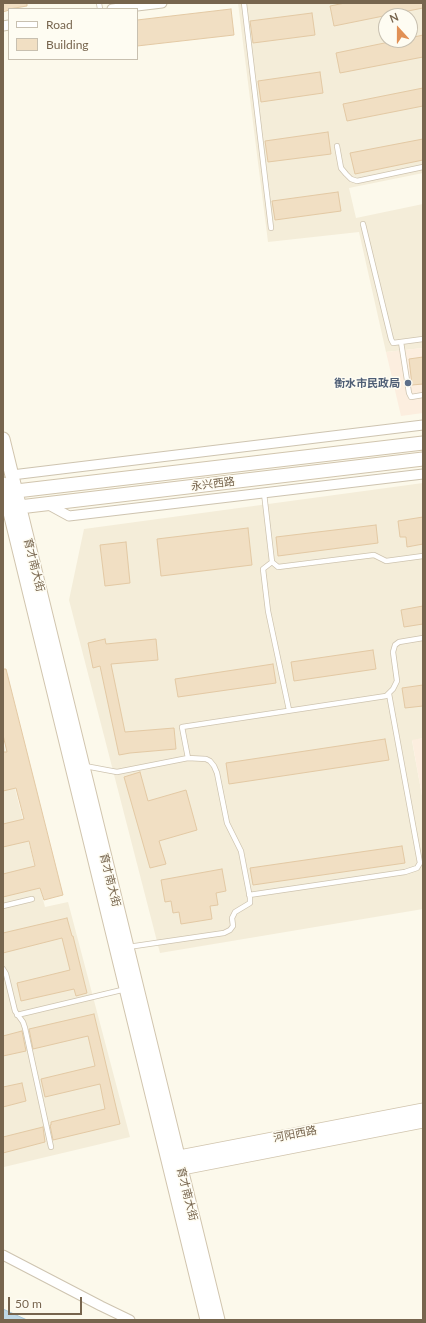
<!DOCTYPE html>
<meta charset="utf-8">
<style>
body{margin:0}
#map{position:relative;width:426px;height:1323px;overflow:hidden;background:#fcf9eb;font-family:Lato,sans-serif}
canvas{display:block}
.frame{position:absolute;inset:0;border:4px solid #77654e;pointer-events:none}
.legend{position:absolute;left:8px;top:8px;width:130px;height:52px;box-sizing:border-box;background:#fefcf2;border:1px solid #c8c0b0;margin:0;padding:5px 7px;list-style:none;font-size:12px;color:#77654e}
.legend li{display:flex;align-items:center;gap:8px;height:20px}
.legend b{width:20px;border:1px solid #c8c0b0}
.north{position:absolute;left:378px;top:8px;width:40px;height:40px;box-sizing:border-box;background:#fefcf2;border:1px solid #c8c0b0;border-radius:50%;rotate:339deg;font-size:11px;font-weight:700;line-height:16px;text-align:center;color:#77654e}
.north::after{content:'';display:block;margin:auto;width:14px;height:18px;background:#e19055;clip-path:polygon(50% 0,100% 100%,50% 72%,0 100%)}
.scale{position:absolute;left:8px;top:1297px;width:74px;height:18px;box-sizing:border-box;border:2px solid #77654e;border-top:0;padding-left:5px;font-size:12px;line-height:14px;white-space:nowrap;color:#77654e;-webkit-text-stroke:3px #fefcf2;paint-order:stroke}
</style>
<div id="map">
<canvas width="426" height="1323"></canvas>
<div class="frame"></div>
<ul class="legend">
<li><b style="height:5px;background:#fff"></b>Road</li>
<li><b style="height:11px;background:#f1dfc3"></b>Building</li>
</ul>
<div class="north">N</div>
<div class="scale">50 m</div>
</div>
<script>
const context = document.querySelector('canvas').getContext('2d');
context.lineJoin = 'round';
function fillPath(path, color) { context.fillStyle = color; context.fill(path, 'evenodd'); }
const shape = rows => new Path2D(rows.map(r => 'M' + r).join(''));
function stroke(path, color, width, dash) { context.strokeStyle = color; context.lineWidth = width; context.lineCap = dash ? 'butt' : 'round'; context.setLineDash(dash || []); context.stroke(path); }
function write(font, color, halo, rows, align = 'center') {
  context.font = font + ' Lato,"Noto Sans SC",sans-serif'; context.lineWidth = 3; context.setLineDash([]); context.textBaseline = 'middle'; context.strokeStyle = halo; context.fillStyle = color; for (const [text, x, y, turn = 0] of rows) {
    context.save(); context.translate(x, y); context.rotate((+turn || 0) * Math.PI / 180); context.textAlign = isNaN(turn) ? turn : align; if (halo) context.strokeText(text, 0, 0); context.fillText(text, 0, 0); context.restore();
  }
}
const residential = shape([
 [238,3,423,3,423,173,349,188,356,218,423,204,423,348,386,352,359,232,268,242],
 [386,16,410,16,410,40,386,40],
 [423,483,423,738,412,741,423,801,423,909,160,953,69,600,84,529],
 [3,741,45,907,68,902,130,1137,4,1167,3,1166]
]);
const commercial = shape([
 [423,348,423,413,401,416,386,352],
 [423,738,423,801,412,740]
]);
const water = shape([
 [3,1309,27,1320,3,1320,3,1309]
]);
const building = shape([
 [3,3,27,3,27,6,9,9,9,10,3,12,3,3],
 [345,3,423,3,423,8,334,26,330,6,345,3],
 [231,9,234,35,137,46,137,20,231,9],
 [312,13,315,35,253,43,250,21,312,13],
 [423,35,423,57,340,73,336,53,399,40,410,40,410,38,423,35],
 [320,72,323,93,261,102,258,81,320,72],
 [423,88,423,106,347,121,343,104,423,88],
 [328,132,331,154,268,162,265,141,328,132],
 [423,139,423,160,355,174,350,153,423,139],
 [338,192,341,211,275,220,272,201,338,192],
 [423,357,423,384,412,385,409,359,423,357],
 [423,517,423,544,407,547,406,537,400,537,398,521,423,517],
 [376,525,378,543,278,556,276,537,376,525],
 [248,528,252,565,161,576,157,539,248,528],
 [126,542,130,583,105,586,100,545,126,542],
 [423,606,423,624,404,627,401,610,423,606],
 [105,639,106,644,156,639,158,660,111,664,125,732,174,728,176,749,130,753,119,755,100,666,93,668,88,643,105,639],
 [373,650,376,669,294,681,291,662,373,650],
 [273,664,276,683,178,697,175,679,273,664],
 [3,669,6,669,63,895,44,900,40,888,3,897,3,874,35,866,29,841,3,847,3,824,24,819,16,788,3,791,3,752,7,752,3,735,3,669],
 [423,685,423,706,405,708,402,688,423,685],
 [385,739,389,760,229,784,226,763,385,739],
 [140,772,148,801,186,790,197,830,159,841,166,864,150,868,124,777,140,772],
 [402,846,405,863,253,885,250,868,402,846],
 [222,869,226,891,216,893,218,905,210,906,212,919,181,924,179,912,173,913,171,901,165,902,161,880,222,869],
 [67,918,72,936,73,936,87,993,76,996,74,989,21,1001,17,983,70,970,62,938,3,953,3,933,67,918],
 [94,1014,120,1124,53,1140,50,1125,51,1125,51,1122,105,1109,100,1084,45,1097,41,1079,95,1066,88,1036,33,1049,29,1029,94,1014],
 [22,1031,26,1051,3,1056,3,1036,22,1031],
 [22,1083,26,1101,3,1107,3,1087,22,1083],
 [43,1127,45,1142,3,1153,3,1137,43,1127]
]);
const service = shape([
 [99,3,100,9],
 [244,3,271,228],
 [337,146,341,168,346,174,351,179,357,181,423,167],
 [363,224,391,339,393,343,423,339],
 [401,342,409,393,411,397,423,395],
 [264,493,272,562,263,569,268,611,289,710],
 [272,562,278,567,374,555,386,561,423,556],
 [85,766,117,772,188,758,182,727,386,696,393,689,397,681,393,652,395,645,399,642,423,638],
 [249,895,405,872,417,868,420,863,389,694],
 [3,906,32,899],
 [128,947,224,933,230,930,233,926,232,918,235,912,250,903,250,898,241,851,227,823,217,773,214,766,210,761,206,759,188,758],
 [3,969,6,974,15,1011,23,1022,25,1028,51,1147],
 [17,1015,126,989]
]);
const minor = shape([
 [112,9,162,3],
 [3,26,9,25],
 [12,475,423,425],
 [47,504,69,516,423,474],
 [3,1255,101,1306,130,1320]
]);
const secondary = shape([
 [3,439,218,1320],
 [3,484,207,1320],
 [8,492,423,443],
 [11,508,423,459],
 [169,1159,423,1110],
 [172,1170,423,1121]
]);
const markers = [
 [408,383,4,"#5c6f8a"]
];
const serviceNames = [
 ["衡水市民政局",400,383]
];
const streetNames = [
 ["永兴西路",213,484,-7],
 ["育才南大街",34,565,76],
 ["育才南大街",110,880,76],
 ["河阳西路",295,1134,-11],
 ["育才南大街",187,1194,76]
];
fillPath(residential, '#f4edd9');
fillPath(commercial, '#fceedf');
fillPath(water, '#bfd8e6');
stroke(water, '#a6c6d7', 1);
fillPath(building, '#f1dfc3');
stroke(building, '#e3c9a4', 1);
stroke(service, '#cec4b0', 6);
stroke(minor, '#cec4b0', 11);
stroke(secondary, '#d1c5ae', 15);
stroke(service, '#fff', 4.5);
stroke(minor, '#fff', 9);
stroke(secondary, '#fff', 13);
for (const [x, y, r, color] of markers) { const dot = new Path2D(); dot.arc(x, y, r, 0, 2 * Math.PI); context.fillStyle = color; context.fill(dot); stroke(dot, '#fefcf2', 1.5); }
write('bold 11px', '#4e5e75', '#fefcf2', serviceNames, 'right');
write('11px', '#77654e', '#fefcf2', streetNames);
</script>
